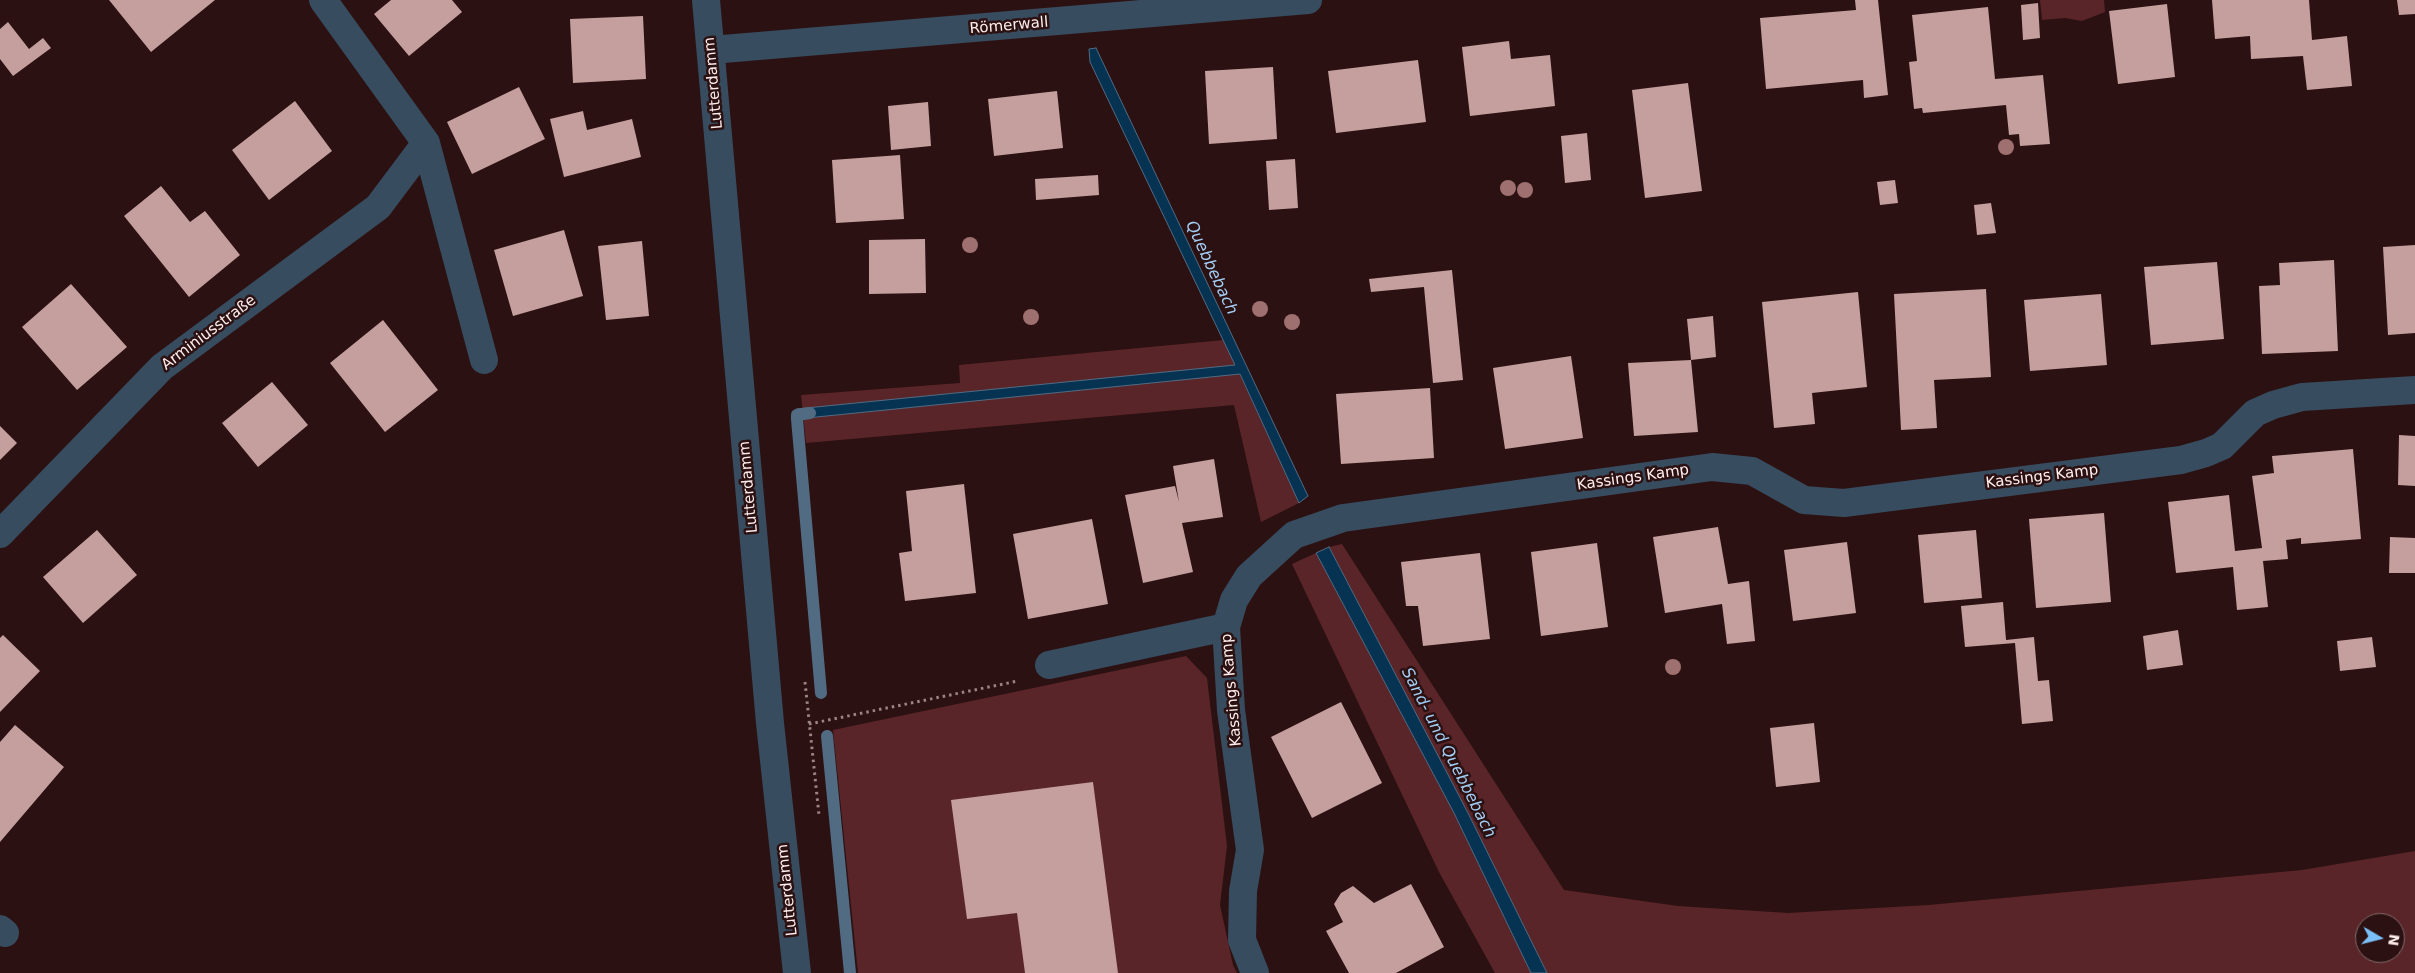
<!DOCTYPE html>
<meta charset="utf-8">
<style>
body{margin:0}
#map{position:relative;width:2415px;height:973px;overflow:hidden;background:#2c1112;font-family:"DejaVu Sans",sans-serif}
canvas{display:block}
.north{position:absolute;left:2355px;top:913px;width:50px;height:50px;box-sizing:border-box;background:#2c1112;border:1px solid #80696a;border-radius:50%;rotate:98deg;font-size:14px;font-weight:700;line-height:20px;text-align:center;color:#fee}
.north::after{content:'';display:block;margin:auto;width:18px;height:22px;background:#7abff8;clip-path:polygon(50% 0,100% 100%,50% 72%,0 100%)}
</style>
<div id="map">
<canvas width="2415" height="973"></canvas>
<div class="north">N</div>
</div>
<script>
const context = document.querySelector('canvas').getContext('2d');
context.lineJoin = 'round';
function fillPath(path, color) { context.fillStyle = color; context.fill(path, 'evenodd'); }
const shape = rows => new Path2D(rows.map(r => 'M' + r).join(''));
function stroke(path, color, width, dash) { context.strokeStyle = color; context.lineWidth = width; context.lineCap = dash ? 'butt' : 'round'; context.setLineDash(dash || []); context.stroke(path); }
function write(font, color, halo, rows, align = 'center') {
  context.font = font + ' "DejaVu Sans",sans-serif'; context.lineWidth = 5; context.setLineDash([]); context.textBaseline = 'middle'; context.strokeStyle = halo; context.fillStyle = color; for (const [text, x, y, turn = 0] of rows) {
    context.save(); context.translate(x, y); context.rotate((+turn || 0) * Math.PI / 180); context.textAlign = isNaN(turn) ? turn : align; if (halo) context.strokeText(text, 0, 0); context.fillText(text, 0, 0); context.restore();
  }
}
const green = shape([
 [2040,0,2104,0,2105,12,2082,21,2065,18,2042,20],
 [1224,340,1299,503,1261,522,1234,405,806,443,801,395,960,383,959,365],
 [1342,544,1564,890,1678,906,1788,913,1929,905,2302,870,2415,851,2415,973,1547,973,1468,813,1329,547],
 [2365,923,2395,923,2395,953,2365,953],
 [1316,553,1454,813,1531,973,1495,973,1439,872,1292,564],
 [1186,656,1207,678,1227,846,1220,905,1233,965,1237,973,858,973,833,730]
]);
const water = shape([
 [1096,48,1308,496,1299,503,1240,374,797,419,796,409,1235,365,1090,62,1089,49,1096,48],
 [1329,547,1468,813,1547,973,1531,973,1454,813,1316,553,1329,547]
]);
const stream = shape([
 [810,413,797,415,797,419,821,693],
 [827,736,850,973]
]);
const building = shape([
 [109,0,215,0,151,52],
 [391,0,452,0,462,12,409,56,374,14],
 [1855,0,1878,0,1888,95,1864,98,1863,80,1766,89,1760,18,1856,10],
 [2212,0,2309,0,2312,40,2347,36,2352,86,2307,90,2303,56,2251,59,2250,36,2215,39],
 [2397,0,2415,0,2415,14,2399,15],
 [2038,3,2040,38,2023,40,2021,5],
 [2167,4,2175,77,2118,84,2109,11],
 [1988,7,1995,79,2043,75,2050,144,2020,146,2019,134,2009,135,2006,105,1923,113,1922,108,1914,109,1909,62,1917,61,1912,15],
 [643,16,646,79,573,83,570,19],
 [8,22,29,49,43,38,51,48,13,76,0,59,0,29],
 [1509,41,1511,59,1550,55,1555,106,1470,116,1462,47],
 [1418,60,1426,122,1336,133,1328,71],
 [1273,67,1277,139,1209,144,1205,71],
 [1688,83,1702,191,1645,198,1632,90],
 [519,87,545,139,472,174,447,122],
 [1057,91,1063,148,994,156,988,99],
 [295,101,332,151,269,200,232,150],
 [928,102,931,146,891,150,888,106],
 [583,111,587,130,632,119,641,157,564,177,550,119],
 [1587,133,1591,180,1565,183,1561,136],
 [900,155,904,219,836,223,832,160],
 [1295,159,1298,208,1269,210,1266,161],
 [1098,175,1099,195,1036,200,1035,179],
 [1895,180,1898,203,1880,205,1877,182],
 [161,186,190,222,205,211,240,255,189,297,124,216],
 [1991,203,1996,233,1977,235,1974,205],
 [564,230,583,296,513,316,494,250],
 [925,239,926,293,869,294,869,240],
 [642,241,649,316,606,320,598,246],
 [2415,245,2415,333,2388,335,2383,247],
 [2334,260,2338,351,2262,354,2259,286,2280,285,2279,263],
 [2217,262,2224,339,2151,345,2144,267],
 [1452,270,1463,380,1433,383,1424,287,1371,292,1369,279],
 [71,284,127,347,77,390,22,327],
 [1986,289,1991,377,1934,380,1937,428,1901,430,1894,294],
 [1858,292,1867,387,1812,393,1815,424,1774,428,1762,302],
 [2101,294,2107,365,2030,371,2024,300],
 [1713,316,1716,357,1691,360,1687,319],
 [383,320,438,390,385,432,330,363],
 [1571,356,1583,438,1505,449,1493,368],
 [1691,360,1698,432,1634,436,1628,363],
 [272,382,308,425,258,467,222,423],
 [1430,388,1434,458,1341,464,1336,394],
 [0,426,17,443,0,460],
 [2399,435,2415,436,2415,486,2398,485],
 [2353,449,2361,539,2301,544,2301,538,2286,540,2288,559,2263,561,2268,607,2237,610,2233,567,2176,573,2168,502,2229,495,2235,551,2262,548,2252,476,2274,473,2272,456],
 [1214,459,1223,517,1182,523,1193,572,1143,583,1125,495,1175,486,1179,502,1173,466],
 [964,484,976,593,905,601,899,553,912,551,906,491],
 [2104,513,2111,602,2036,608,2029,519],
 [1092,519,1108,604,1028,619,1013,534],
 [1718,527,1728,584,1749,581,1755,641,1727,644,1722,604,1665,613,1653,537],
 [97,530,137,575,83,623,43,577],
 [1976,530,1982,598,1924,603,1918,535],
 [2390,537,2415,538,2415,573,2389,573],
 [1847,542,1856,613,1793,621,1784,550],
 [1597,543,1608,627,1541,636,1531,552],
 [1480,553,1490,639,1423,646,1418,606,1406,606,1401,562],
 [2003,602,2006,640,2034,637,2038,681,2049,680,2053,721,2022,724,2015,643,1965,647,1961,606],
 [2178,630,2183,665,2147,670,2143,636],
 [3,635,40,671,0,712,0,638],
 [2372,637,2376,667,2340,671,2337,641],
 [1341,702,1382,783,1312,818,1271,737],
 [1814,723,1820,782,1776,787,1770,728],
 [15,725,64,767,0,842,0,742],
 [1093,782,1118,973,1025,973,1017,913,967,919,951,800],
 [1411,884,1444,947,1396,973,1349,973,1326,931,1343,922,1334,904,1341,893,1353,886,1374,903]
]);
const path = shape([
 [805,682,819,815],
 [809,724,1018,681]
]);
const minor = shape([
 [323,0,426,143,484,360],
 [706,0,770,723,797,973],
 [711,50,1308,0],
 [0,534,162,367,378,207,426,143],
 [1049,665,1226,627],
 [0,929,5,933],
 [1255,973,1242,940,1243,891,1250,850,1231,710,1226,627,1234,600,1249,576,1294,535,1343,518,1712,467,1752,471,1804,500,1844,503,2181,460,2206,453,2222,446,2255,413,2273,405,2302,397,2415,390]
]);
const trees = [
 [2006,147],
 [1508,188],
 [1525,190],
 [970,245],
 [1260,309],
 [1031,317],
 [1292,322],
 [1673,667]
];
const streetNames = [
 ["Römerwall",1009,26,-5],
 ["Lutterdamm",714,83,-95],
 ["Arminiusstraße",209,333,-37],
 ["Kassings Kamp",2042,477,-7],
 ["Kassings Kamp",1633,478,-8],
 ["Lutterdamm",749,487,-95],
 ["Kassings Kamp",1232,690,-95],
 ["Lutterdamm",788,890,-96]
];
const waterNames = [
 ["Quebbebach",1211,268,65],
 ["Sand- und Quebbebach",1448,753,63]
];
fillPath(green, '#5a2528');
fillPath(water, '#073353');
stroke(water, '#516b82', 1);
stroke(stream, '#516b82', 12);
fillPath(building, '#c49f9e');
stroke(path, '#9a8485', 3, [2.5, 4]);
stroke(minor, '#374c5e', 28);
context.fillStyle = '#9e7070';
for (const [x, y] of trees) { context.beginPath(); context.arc(x, y, 8, 0, 2 * Math.PI); context.fill(); }
write('15px', '#fee', '#2c1112', streetNames);
write('italic 16px', '#a2cef5', '#2c1112', waterNames);
</script>
